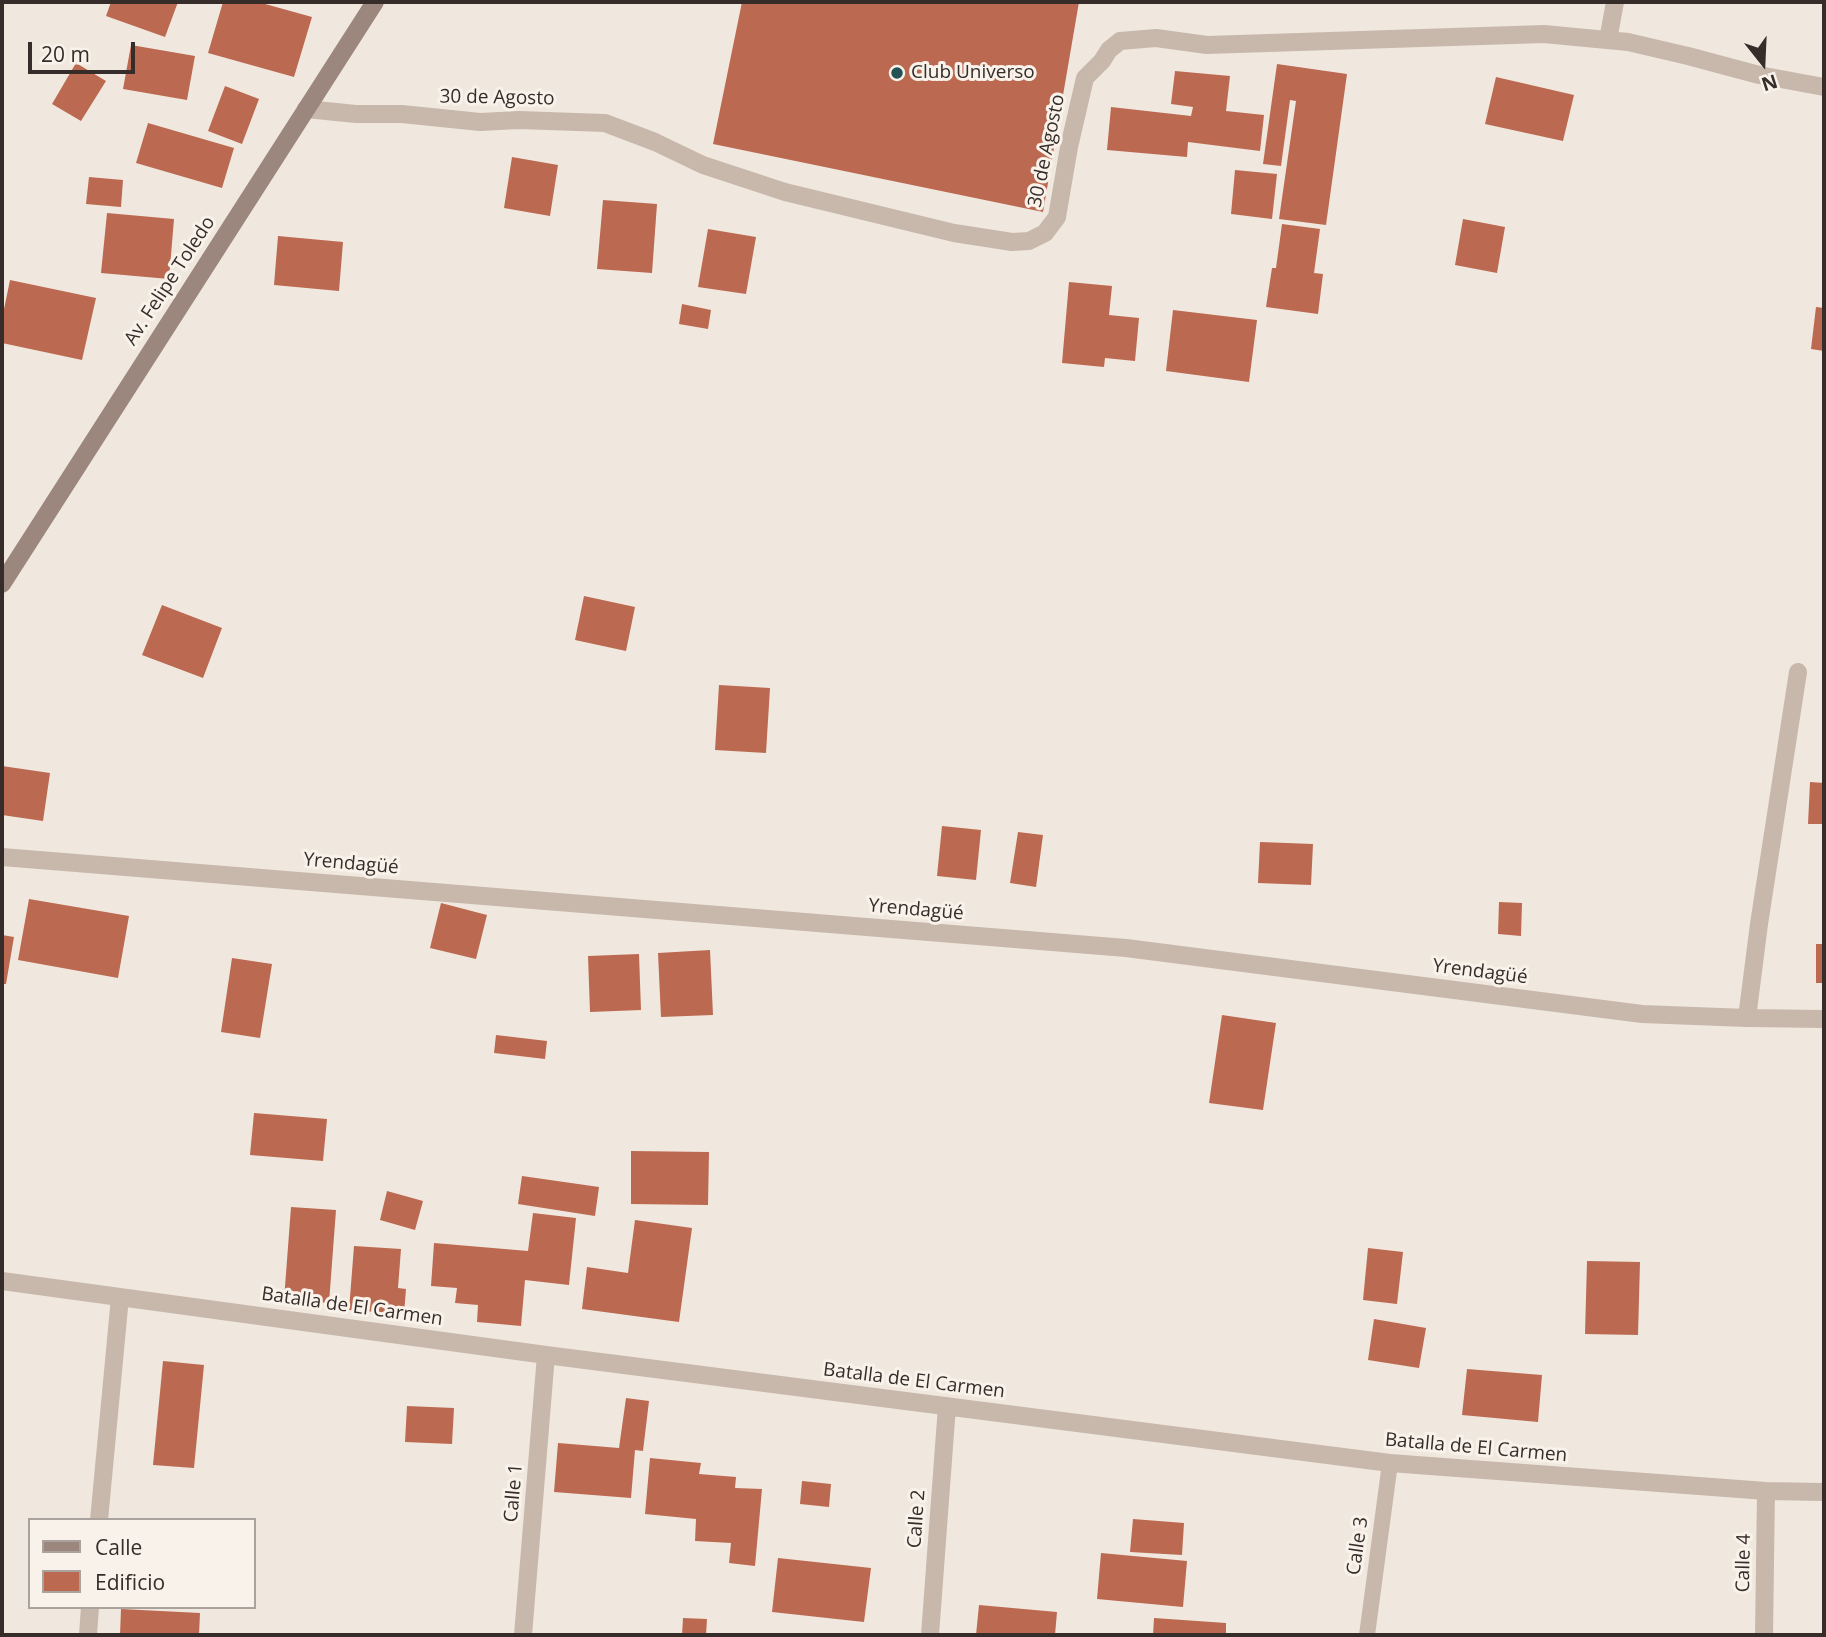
<!DOCTYPE html>
<meta charset="utf-8">
<style>
body{margin:0}
#map{position:relative;width:1826px;height:1637px;overflow:hidden;background:#f0e8de;font-family:"Open Sans",sans-serif}
canvas{display:block}
.frame{position:absolute;inset:0;border:4px solid #362d2a;pointer-events:none}
.legend{position:absolute;left:28px;top:1518px;width:228px;height:91px;box-sizing:border-box;background:#f8f2ea;border:2px solid #aaa39d;margin:0;padding:9px 12px;list-style:none;font-size:21px;color:#362d2a}
.legend li{display:flex;align-items:center;gap:14px;height:35px}
.legend b{width:35px;border:2px solid #aaa39d}
.north{position:absolute;left:1728px;top:28px;width:70px;height:70px;-webkit-text-stroke:5px #f8f2ea;paint-order:stroke;rotate:162deg;font-size:19px;font-weight:700;line-height:28px;text-align:center;color:#362d2a}
.north::after{content:'';display:block;margin:auto;width:24px;height:32px;background:#362d2a;clip-path:polygon(50% 0,100% 100%,50% 72%,0 100%)}
.scale{position:absolute;left:28px;top:42px;width:107px;height:32px;box-sizing:border-box;border:4px solid #362d2a;border-top:0;padding-left:9px;font-size:21px;line-height:24px;white-space:nowrap;color:#362d2a;-webkit-text-stroke:5px #f8f2ea;paint-order:stroke}
</style>
<div id="map">
<canvas width="1826" height="1637"></canvas>
<div class="frame"></div>
<ul class="legend">
<li><b style="height:9px;background:#9b877d"></b>Calle</li>
<li><b style="height:19px;background:#bc6951"></b>Edificio</li>
</ul>
<div class="north">N</div>
<div class="scale">20 m</div>
</div>
<script>
const context = document.querySelector('canvas').getContext('2d');
context.lineJoin = 'round';
function fillPath(path, color) { context.fillStyle = color; context.fill(path, 'evenodd'); }
const shape = rows => new Path2D(rows.map(r => 'M' + r).join(''));
function stroke(path, color, width, dash) { context.strokeStyle = color; context.lineWidth = width; context.lineCap = dash ? 'butt' : 'round'; context.setLineDash(dash || []); context.stroke(path); }
function write(font, color, halo, rows, align = 'center') {
  context.font = font + ' "Open Sans",sans-serif'; context.lineWidth = 6; context.setLineDash([]); context.textBaseline = 'middle'; context.strokeStyle = halo; context.fillStyle = color; for (const [text, x, y, turn = 0] of rows) {
    context.save(); context.translate(x, y); context.rotate((+turn || 0) * Math.PI / 180); context.textAlign = isNaN(turn) ? turn : align; if (halo) context.strokeText(text, 0, 0); context.fillText(text, 0, 0); context.restore();
  }
}
const building = shape([
 [111,2,178,2,165,37,106,16],
 [223,2,258,2,312,17,294,77,208,53],
 [742,2,1079,2,1043,212,713,144],
 [131,45,195,56,187,100,123,89],
 [76,63,106,81,81,121,52,104],
 [1277,64,1347,74,1326,225,1279,219,1296,101,1290,100,1281,166,1263,164],
 [1175,71,1230,76,1226,111,1264,115,1260,151,1188,142,1187,157,1107,150,1111,107,1191,116,1193,107,1171,104],
 [1496,77,1574,95,1563,141,1485,124],
 [225,86,259,99,242,144,208,131],
 [148,123,234,148,222,188,136,163],
 [512,157,558,165,550,216,504,208],
 [1235,170,1277,174,1272,219,1231,214],
 [89,177,123,180,121,207,86,204],
 [603,200,657,204,652,273,597,269],
 [107,213,174,219,169,279,101,273],
 [1463,219,1505,227,1497,273,1455,265],
 [1282,224,1320,229,1314,273,1323,274,1318,314,1266,307,1272,268,1276,268],
 [708,229,756,237,746,294,698,287],
 [278,236,343,242,339,291,274,285],
 [10,280,96,298,82,360,2,343,2,319],
 [1069,282,1112,286,1109,315,1139,318,1135,361,1105,358,1104,367,1062,363],
 [682,304,711,310,708,329,679,324],
 [1816,307,1824,308,1824,351,1811,349],
 [1173,310,1257,320,1249,382,1166,371],
 [584,596,635,607,626,651,575,640],
 [162,605,222,628,203,678,142,655],
 [719,685,770,688,766,753,715,750],
 [2,766,50,773,43,821,2,815],
 [1810,782,1824,783,1824,824,1808,824],
 [942,826,981,830,976,880,937,876],
 [1018,832,1043,835,1036,887,1010,883],
 [1260,842,1313,844,1311,885,1258,883],
 [29,899,129,916,118,978,18,960],
 [1499,902,1522,903,1521,936,1498,934],
 [441,903,487,915,476,959,430,948],
 [2,935,14,937,6,984,2,984],
 [1816,944,1824,944,1824,983,1816,983],
 [710,950,713,1015,661,1017,658,953],
 [639,954,641,1010,590,1012,588,956],
 [232,958,272,964,260,1038,221,1032],
 [1222,1015,1276,1023,1263,1110,1209,1103],
 [496,1035,547,1041,545,1059,494,1053],
 [254,1113,327,1119,323,1161,250,1155],
 [631,1151,709,1152,708,1205,631,1204],
 [522,1176,599,1187,595,1216,518,1204],
 [387,1191,423,1201,415,1230,380,1220],
 [291,1207,336,1210,329,1303,284,1300],
 [533,1213,576,1218,569,1285,525,1280,521,1326,477,1322,478,1305,455,1303,457,1288,431,1286,434,1243,528,1251],
 [635,1220,692,1228,679,1322,582,1309,587,1267,628,1273],
 [354,1246,401,1249,398,1288,406,1289,404,1314,349,1310],
 [1368,1248,1403,1252,1397,1304,1363,1300],
 [1587,1261,1640,1262,1638,1335,1585,1334],
 [1374,1319,1426,1328,1419,1368,1368,1360],
 [163,1361,204,1365,194,1468,153,1465],
 [1467,1369,1542,1375,1538,1422,1462,1415],
 [626,1398,649,1401,643,1451,635,1450,631,1498,554,1492,558,1443,619,1448],
 [407,1406,454,1408,452,1444,405,1442],
 [650,1458,701,1463,699,1474,736,1477,735,1488,762,1489,755,1566,729,1563,731,1543,695,1541,696,1519,645,1514],
 [802,1481,831,1484,829,1507,800,1504],
 [1133,1519,1184,1523,1182,1555,1130,1552],
 [1101,1553,1187,1561,1183,1607,1097,1599],
 [778,1558,871,1568,864,1622,772,1612],
 [979,1605,1057,1612,1055,1635,976,1635],
 [121,1609,200,1613,199,1635,120,1635],
 [683,1618,707,1619,706,1635,682,1635],
 [1154,1618,1226,1623,1226,1635,1153,1635]
]);
const service = shape([
 [1367,1635,1390,1463]
]);
const minor = shape([
 [1608,40,1615,2],
 [306,109,356,114,402,114,480,122,519,120,605,123,655,142,703,165,785,192,954,233,1012,242,1029,241,1045,233,1057,217,1069,147,1085,78,1102,61,1109,50,1120,41,1156,38,1207,45,1544,34,1628,42,1688,56,1759,75,1824,87],
 [2,857,1126,948,1642,1014,1747,1018,1824,1019],
 [1747,1018,1759,924,1798,672],
 [2,1281,546,1355,1390,1463,1766,1491,1824,1492],
 [99,1520,120,1297],
 [88,1635,90,1607],
 [523,1635,546,1355],
 [930,1635,947,1406],
 [1764,1635,1766,1491]
]);
const secondary = shape([
 [2,584,375,2]
]);
const markers = [
 [897,73,7,"#235254"]
];
const poiNames = [
 ["Club Universo",911,73]
];
const streetNames = [
 ["30 de Agosto",497,98,1],
 ["30 de Agosto",1047,151,-78],
 ["Av. Felipe Toledo",170,281,-57],
 ["Yrendagüé",351,864,5],
 ["Yrendagüé",916,910,5],
 ["Yrendagüé",1480,972,7],
 ["Batalla de El Carmen",352,1307,8],
 ["Batalla de El Carmen",914,1381,7],
 ["Batalla de El Carmen",1476,1448,5],
 ["Calle 1",514,1493,-85],
 ["Calle 2",917,1519,-86],
 ["Calle 3",1358,1546,-82],
 ["Calle 4",1744,1563,-89]
];
fillPath(building, '#bc6951');
stroke(service, '#c8b8ab', 16);
stroke(minor, '#c8b8ab', 18);
stroke(secondary, '#9b877d', 18);
for (const [x, y, r, color] of markers) { const dot = new Path2D(); dot.arc(x, y, r, 0, 2 * Math.PI); context.fillStyle = color; context.fill(dot); stroke(dot, '#f8f2ea', 2.5); }
write('19px', '#362d2a', '#f8f2ea', poiNames, 'left');
write('19px', '#362d2a', '#f8f2ea', streetNames);
</script>
